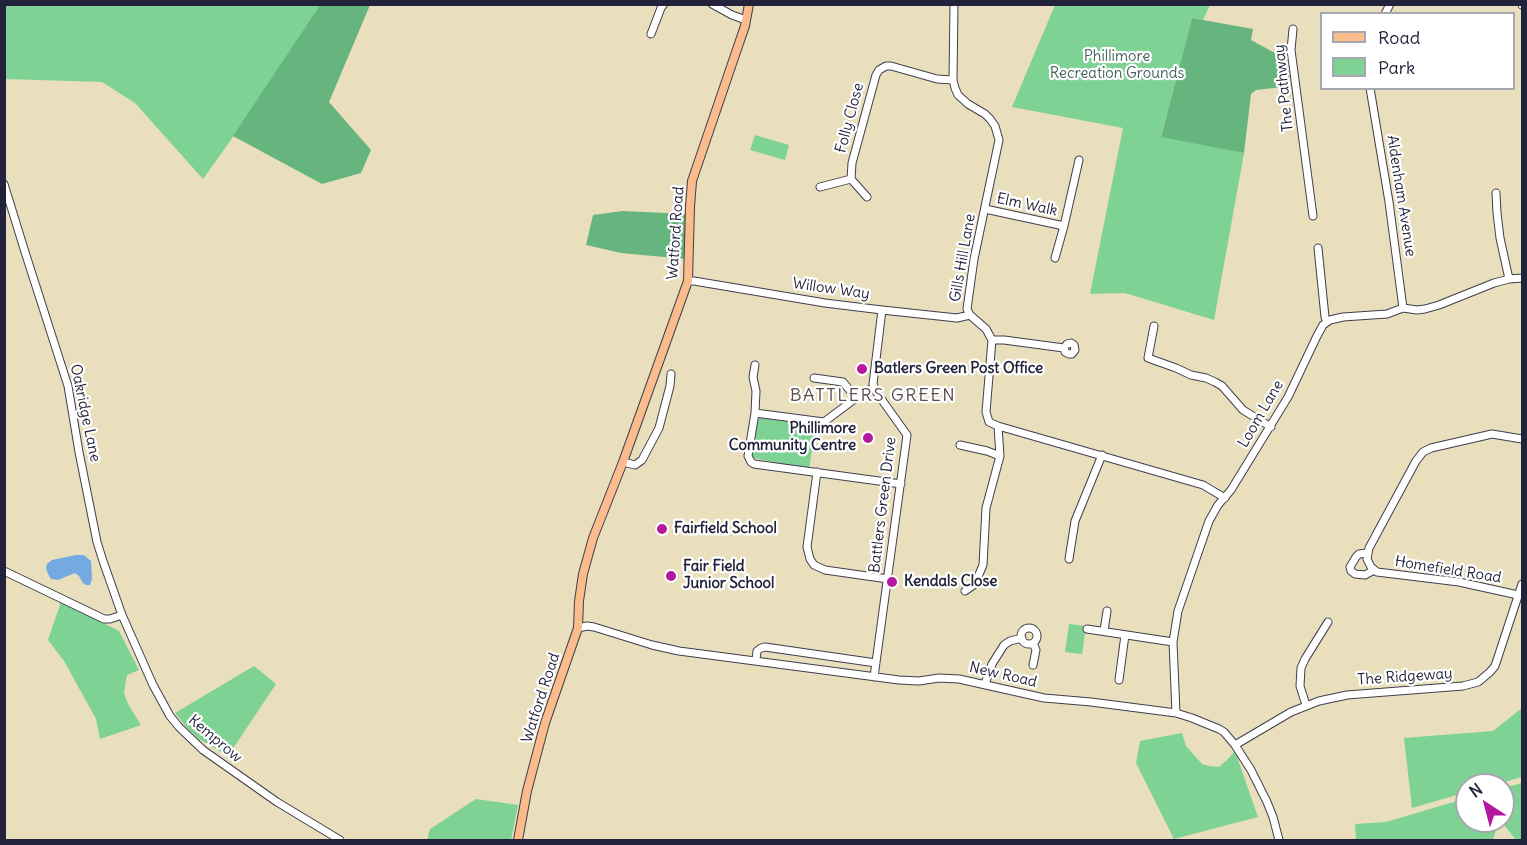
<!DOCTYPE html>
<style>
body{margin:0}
#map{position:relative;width:1527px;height:845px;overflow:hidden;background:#e9dfbc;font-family:Delius,sans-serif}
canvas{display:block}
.frame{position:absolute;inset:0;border:6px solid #22223b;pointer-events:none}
.legend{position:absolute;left:1320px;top:12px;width:195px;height:78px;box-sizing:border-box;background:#fff;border:2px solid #a7a7b1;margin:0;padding:8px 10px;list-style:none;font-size:18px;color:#22223b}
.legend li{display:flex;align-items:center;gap:12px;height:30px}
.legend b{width:30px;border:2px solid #a7a7b1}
.north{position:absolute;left:1455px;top:773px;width:60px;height:60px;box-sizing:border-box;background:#fff;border:2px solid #a7a7b1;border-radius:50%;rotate:324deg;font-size:16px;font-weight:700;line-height:24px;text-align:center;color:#22223b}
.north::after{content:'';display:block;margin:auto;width:21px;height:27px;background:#b5179e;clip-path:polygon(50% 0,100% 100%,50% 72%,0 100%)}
</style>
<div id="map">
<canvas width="1527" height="845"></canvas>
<div class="frame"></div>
<ul class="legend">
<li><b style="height:8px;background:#f9bc8a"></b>Road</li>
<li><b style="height:16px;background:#7ed294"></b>Park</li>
</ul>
<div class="north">N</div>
</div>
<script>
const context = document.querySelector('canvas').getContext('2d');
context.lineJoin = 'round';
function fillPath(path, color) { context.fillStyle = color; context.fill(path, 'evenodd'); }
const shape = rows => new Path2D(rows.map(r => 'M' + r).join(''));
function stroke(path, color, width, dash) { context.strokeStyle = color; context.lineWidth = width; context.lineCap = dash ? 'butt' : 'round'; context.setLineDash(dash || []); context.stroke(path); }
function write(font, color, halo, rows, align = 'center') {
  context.font = font + ' Delius,sans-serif'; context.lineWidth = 4.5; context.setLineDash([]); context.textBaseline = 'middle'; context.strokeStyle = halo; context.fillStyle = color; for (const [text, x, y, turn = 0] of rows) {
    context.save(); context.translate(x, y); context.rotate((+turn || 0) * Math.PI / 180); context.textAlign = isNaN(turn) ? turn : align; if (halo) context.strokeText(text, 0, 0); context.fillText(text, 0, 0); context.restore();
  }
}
const green = shape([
 [5,5,320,5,243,123,203,179,135,103,102,82,5,79],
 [1055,5,1210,5,1203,20,1192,18,1161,136,1244,153,1214,320,1125,293,1090,294,1123,128,1012,107],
 [755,135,789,145,785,160,750,150],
 [760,418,816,425,809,469,753,458,751,455,757,422],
 [58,600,119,631,139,670,127,675,124,693,128,704,141,725,100,739,96,719,64,661,48,640,60,605],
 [1069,624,1086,626,1082,654,1065,652],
 [254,666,276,684,228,756,199,739,187,728,175,713],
 [1522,708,1522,777,1494,785,1467,785,1467,792,1412,808,1404,738,1493,731],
 [1182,733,1186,746,1202,764,1209,766,1219,767,1226,761,1235,751,1258,817,1174,839,1136,763,1140,741],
 [1522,783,1522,840,1516,840,1501,821,1503,821,1503,788],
 [1467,798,1467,821,1494,821,1497,826,1493,840,1356,840,1355,824,1386,822],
 [476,799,518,805,511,840,427,840,430,829]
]);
const forest = shape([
 [320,5,370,5,329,102,371,150,361,173,322,184,233,136],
 [1192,18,1253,29,1251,40,1286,59,1290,80,1283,87,1256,90,1251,94,1244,153,1161,137],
 [623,211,686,214,685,259,621,253,586,245,593,215]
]);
const water = shape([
 [76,555,84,555,91,561,92,579,90,585,86,585,83,583,79,576,75,573,58,580,51,579,48,574,46,568,47,564,52,560]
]);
const minor = shape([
 [712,4,732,15,746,20],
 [954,4,953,80,955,88,958,95,968,104,985,114,990,119,995,126,999,140,974,259,967,309,970,315,986,329,992,340,986,412,989,422,998,426,1203,485,1225,498],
 [1522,4,1522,5],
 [1385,14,1390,4],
 [1293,29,1291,50,1313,216],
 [651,34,661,8,664,4],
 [1370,88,1389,202,1403,308],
 [4,184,25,252,68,386,79,452,97,542,103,561,122,615,153,685,170,716,179,727,203,750,277,802,340,840],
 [820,187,851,179],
 [1496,193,1497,213,1500,238,1509,279],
 [867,197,851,179,852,163,876,75,879,70,886,66,891,66,937,79,953,80],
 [985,209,1064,226],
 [1318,248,1325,317,1327,322],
 [1055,258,1064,226,1079,160],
 [688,281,694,281,825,303,882,310,957,318,970,315],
 [1154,326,1148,358,1176,368,1191,375,1206,378,1215,382,1222,386,1243,410,1271,427],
 [992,340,1004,340,1064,348,1067,344,1071,343,1074,345,1075,350,1072,354,1069,354,1065,352,1064,348],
 [755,365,753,377,756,391,755,413],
 [814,378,843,382,856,398],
 [874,388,864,392,824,422,755,413,748,456,751,462,754,464,901,484],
 [960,445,987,451,1000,456],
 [623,462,635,465,642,460,659,428,670,386,671,374],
 [817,472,807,547,810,559,814,565,825,570,888,579],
 [1367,553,1359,554,1356,557,1350,567,1351,571,1355,574,1365,575,1374,570],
 [1069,559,1075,521,1102,455],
 [4,571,104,619,110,619,122,615],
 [965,591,975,584,983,565,986,508,1000,456,998,426],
 [1518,595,1459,582,1377,572,1371,567,1367,559,1369,548,1416,461,1423,452,1431,448,1492,434,1522,439],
 '1021 636a8 8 0 1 1 16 0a8 8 0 1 1-16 0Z',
 [578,628,587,626,594,627,652,645,679,651,899,680,919,681,939,678,959,679,1044,698,1091,702,1176,713,1192,718,1219,729,1224,732,1235,745,1251,770,1267,802,1273,817,1279,840],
 [1087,629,1173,642],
 [1104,631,1107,611],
 [1033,643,1036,650,1033,665],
 [756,660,757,651,761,648,765,647,876,663],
 [874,677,907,435,877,393,873,384,882,310],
 [1119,680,1125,635],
 [985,684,992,664,1004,645,1010,641,1022,638],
 [1306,705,1300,686,1301,668,1305,659,1328,622],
 [1176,713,1173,642,1178,611,1209,521,1218,505,1231,490,1288,397,1317,336,1323,325,1330,320,1343,317,1387,314,1403,308,1417,310,1425,309,1439,305,1494,283,1509,279,1522,278],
 [1235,745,1291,712,1319,701,1347,695,1463,686,1478,682,1490,672,1495,666,1522,584]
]);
const major = shape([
 [518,840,527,791,545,723,578,628,579,601,583,574,593,538,623,462,688,281,690,207,692,181,735,55,745,26,749,4]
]);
const markers = [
 [862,369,6,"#b5179e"],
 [868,438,6,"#b5179e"],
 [662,529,6,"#b5179e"],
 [671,576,6,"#b5179e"],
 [892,582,6,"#b5179e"]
];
const parkNames = [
 ["Phillimore",1117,57],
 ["Recreation Grounds",1117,74]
];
const streetNames = [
 ["The Pathway",1284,88,-96],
 ["Folly Close",850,118,-75],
 ["Aldenham Avenue",1401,196,81],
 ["Elm Walk",1027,205,12],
 ["Watford Road",676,233,-86],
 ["Gills Hill Lane",963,258,-80],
 ["Willow Way",831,289,8],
 ["Oakridge Lane",85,413,78],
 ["Loom Lane",1261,414,-60],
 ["Battlers Green Drive",883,505,-83],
 ["Homefield Road",1448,570,9],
 ["New Road",1003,675,13],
 ["The Ridgeway",1405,677,-4],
 ["Watford Road",541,698,-72],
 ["Kemprow",215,739,40]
];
const poiNames = [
 ["Batlers Green Post Office",874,369],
 ["Phillimore",856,429,"right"],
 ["Community Centre",856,446,"right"],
 ["Fairfield School",674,529],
 ["Fair Field",683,567],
 ["Junior School",683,584],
 ["Kendals Close",904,582]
];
const quarterNames = [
 ["BATTLERS GREEN",873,396]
];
fillPath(green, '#7ed294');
fillPath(forest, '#66b47e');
fillPath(water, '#73aae1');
stroke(minor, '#403e4e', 9);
stroke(major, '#403e4e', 10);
stroke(minor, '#fff', 7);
stroke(major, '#f9bc8a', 8);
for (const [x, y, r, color] of markers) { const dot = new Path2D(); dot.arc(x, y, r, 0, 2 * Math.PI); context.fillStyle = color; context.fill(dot); stroke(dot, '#fff', 2); }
write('15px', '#42605a', '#fff', parkNames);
write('15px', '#22223b', '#fff', streetNames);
write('bold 15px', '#22223b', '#fff', poiNames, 'left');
context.letterSpacing = '1.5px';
write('18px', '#5c4e4f', '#fff', quarterNames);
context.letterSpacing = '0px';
</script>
